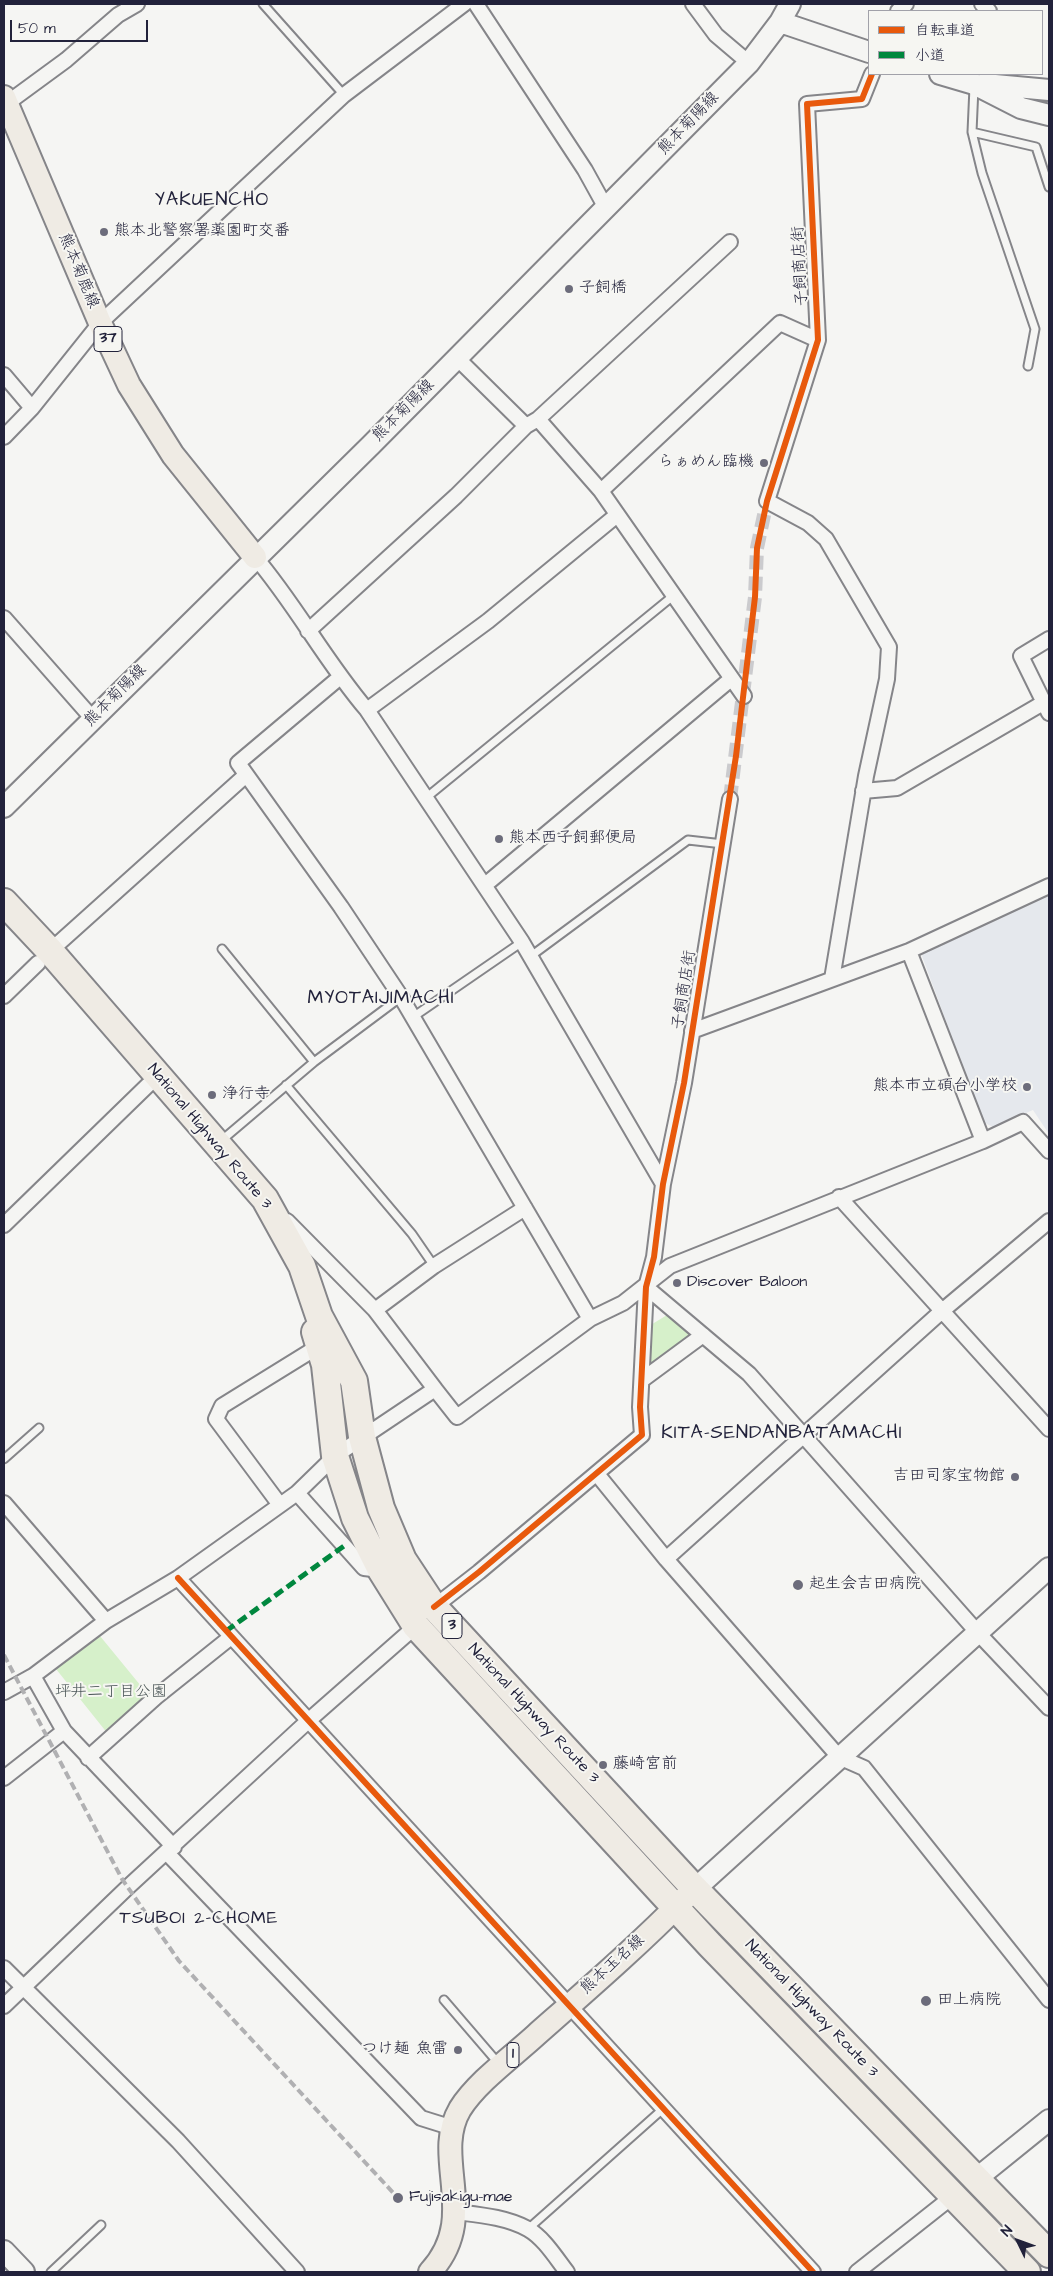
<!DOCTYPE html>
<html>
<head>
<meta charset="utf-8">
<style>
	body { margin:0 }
	#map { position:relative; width:1053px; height:2276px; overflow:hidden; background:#f5f5f3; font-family:"Architects Daughter","Klee One",sans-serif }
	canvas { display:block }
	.frame { position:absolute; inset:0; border:5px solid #22223b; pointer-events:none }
	.legend { position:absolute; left:868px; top:10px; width:175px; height:65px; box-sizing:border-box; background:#f6f6f2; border:1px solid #a1a1a9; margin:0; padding:6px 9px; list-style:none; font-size:15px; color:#22223b }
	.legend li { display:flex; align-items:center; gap:10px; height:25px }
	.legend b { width:25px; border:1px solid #a1a1a9 }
	.north { position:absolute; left:993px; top:2216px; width:50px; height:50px; -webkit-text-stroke:4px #f6f6f2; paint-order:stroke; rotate:312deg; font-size:14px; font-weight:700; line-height:20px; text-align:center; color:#22223b }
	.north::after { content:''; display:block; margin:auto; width:18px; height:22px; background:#22223b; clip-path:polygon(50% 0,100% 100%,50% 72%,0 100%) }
	.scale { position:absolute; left:10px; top:20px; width:138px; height:22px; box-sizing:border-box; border:2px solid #22223b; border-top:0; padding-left:6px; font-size:15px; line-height:18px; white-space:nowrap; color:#22223b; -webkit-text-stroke:4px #f6f6f2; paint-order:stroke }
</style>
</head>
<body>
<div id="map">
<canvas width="1053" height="2276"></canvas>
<div class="frame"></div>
<ul class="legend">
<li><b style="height:6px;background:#e8590c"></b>自転車道</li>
<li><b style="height:6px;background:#00873e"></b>小道</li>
</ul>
<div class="north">N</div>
<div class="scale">50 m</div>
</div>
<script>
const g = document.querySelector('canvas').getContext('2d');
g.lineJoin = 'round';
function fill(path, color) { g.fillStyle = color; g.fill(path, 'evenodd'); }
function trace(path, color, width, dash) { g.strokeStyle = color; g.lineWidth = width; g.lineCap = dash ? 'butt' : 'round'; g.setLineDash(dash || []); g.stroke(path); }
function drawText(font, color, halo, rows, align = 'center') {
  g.font = font + ' "Architects Daughter","Klee One",sans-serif'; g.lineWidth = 4; g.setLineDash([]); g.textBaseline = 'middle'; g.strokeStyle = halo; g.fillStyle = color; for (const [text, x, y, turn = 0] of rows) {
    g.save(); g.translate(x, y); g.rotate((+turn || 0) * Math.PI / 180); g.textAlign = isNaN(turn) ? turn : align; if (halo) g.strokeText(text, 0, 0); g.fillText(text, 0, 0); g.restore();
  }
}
fill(new Path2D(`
	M1049,893v241l-16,-24 -40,17 -10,-5 -61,-166 5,-9z`), '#e5e8ed');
fill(new Path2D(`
	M672,1312l24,21 -46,34 -1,-41z
	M100,1636l50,61 -42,37 -52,-65z`), '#d6f0ca');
trace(new Path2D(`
	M730,799l25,-202 2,-49 10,-47`), '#cbcbce', 14, [14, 7]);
const lane = new Path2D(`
	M263,4l81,91
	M974,87l-2,45 64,15 13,40
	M972,132l10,41 53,156 -7,37
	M427,797l246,-201
	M222,949l92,113
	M531,956l157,-116 35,4
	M413,1017l109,-75
	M286,1085l126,149 22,32
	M222,1140l92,-78 87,-65
	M4,1459l35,-31
	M444,2000l55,64
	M528,2229l136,-121
	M51,2272l50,-47`);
const street = new Path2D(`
	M476,4l109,166 21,38
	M693,4l23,31 33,28
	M982,4l7,7
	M898,11l8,-7
	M6,104l60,-44 52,-45 19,-11
	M457,358l69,68
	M4,375l28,33
	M538,419l63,72 143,205
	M4,437l28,-29 68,-85 244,-228 120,-91
	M601,491l179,-168 38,17
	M255,557c41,48 70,104 112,153l155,232 141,242
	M4,618l89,101
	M308,631l148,-135 70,-70 12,-7 192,-177
	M1049,639l-28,17 28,57
	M339,678l-101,85 103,144 60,90 189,322
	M367,710l121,-89 129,-106
	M863,791l34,-3 146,-85
	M485,885l246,-206
	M50,951l196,-176
	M909,951l74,190
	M832,979l34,-203 21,-97 2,-32 -63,-108 -18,-16 -41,-22 51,-161 -11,-236 55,-5 10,-25
	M4,996l34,-33
	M692,1031l217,-80 140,-65
	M839,1197l210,232
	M287,1221l88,89 60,79
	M4,1225l144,-140
	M646,1287l103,87 229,259 71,75
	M375,1310l59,-44 91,-58
	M642,1380l61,-45
	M597,1474l69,85 173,198 25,11 185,232
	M297,1493l67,75 17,2
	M4,1503l102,118
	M280,1505l-64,-86 6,-13 97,-60
	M666,1559l276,-248 107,-90
	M178,1578l635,694
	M434,1607l45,-35 163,-137 -2,-28 6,-120 8,-30 9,-73 21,-101 46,-284
	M33,1676l31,55 110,116
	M4,1692l29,-16 73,-55 72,-43 119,-85 38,-37 100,-67 22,28 133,-98 33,-16 47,-37 313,-125 40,-19 26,29
	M88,1758l68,-61 75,-60
	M4,1778l60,-47
	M167,1853l254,265 32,10
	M4,1968l174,173 119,131
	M4,2006l124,-119 180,-166 108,-95
	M456,2212c24,3 50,5 72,17 16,9 28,29 39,43
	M857,2272l100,-79`);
const secondary = new Path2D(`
	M780,22l89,30
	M940,74l34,10 47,24 28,7
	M984,84l65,6
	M4,807l367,-362 378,-382 31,-41 10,-18
	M695,1889l354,-321
	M976,2179l73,-59
	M4,2251l20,21`);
const primary = new Path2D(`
	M4,97l96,226 29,62 44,70 82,102
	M430,2272c51,-55 1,-114 30,-163 17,-27 52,-52 76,-74 51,-45 103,-90 151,-139`);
const highway = new Path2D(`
	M4,902l46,49 215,248 37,67 17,50 35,65 8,56 19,71 22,52 31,47 261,282 354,365
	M315,1332l10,33 10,91 20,62 26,52 35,56 294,319 317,327`);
trace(lane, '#858589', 11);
trace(street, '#858589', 18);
trace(secondary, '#858589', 24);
trace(primary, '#858589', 26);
trace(highway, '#858589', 30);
trace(lane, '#f5f5f3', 7);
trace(street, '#f5f5f3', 14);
trace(secondary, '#f5f5f3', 20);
trace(primary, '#efebe4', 22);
trace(highway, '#efebe4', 26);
trace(new Path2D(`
	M4,1655l118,224 57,82 219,237`), '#b0b0b2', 4, [8, 4]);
trace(new Path2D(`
	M226,1631l118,-85`), '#00873e', 5, [10, 5]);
trace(new Path2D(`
	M178,1578l635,694
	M434,1607l45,-35 163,-137 -2,-28 6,-120 8,-30 9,-73 21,-101 52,-327 19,-159 2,-49 10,-47 51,-161 -11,-236 55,-5 10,-25`), '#e8590c', 6);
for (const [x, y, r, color] of [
	[104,232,5,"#6c6c7b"],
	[569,289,5,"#6c6c7b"],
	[764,463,5,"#6c6c7b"],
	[499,839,5,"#6c6c7b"],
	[1027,1087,5,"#6c6c7b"],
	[212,1095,5,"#6c6c7b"],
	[677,1283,5,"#6c6c7b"],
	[1015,1477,5,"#6c6c7b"],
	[798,1585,6,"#6c6c7b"],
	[603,1765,5,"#6c6c7b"],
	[926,2001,6,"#6c6c7b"],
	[458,2050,5,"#6c6c7b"],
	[398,2198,6,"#6c6c7b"]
]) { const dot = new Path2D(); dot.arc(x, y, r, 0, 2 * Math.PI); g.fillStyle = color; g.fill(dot); trace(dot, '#f6f6f2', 2); }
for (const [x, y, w] of [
	[108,339,28],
	[452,1626,20],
	[513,2055,12]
]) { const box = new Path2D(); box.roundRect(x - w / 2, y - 12.5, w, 25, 4); g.fillStyle = '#f6f6f2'; g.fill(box); trace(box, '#22223b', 1); }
drawText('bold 15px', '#22223b', null, [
	["37",108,339],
	["3",452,1626],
	["1",513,2055]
]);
drawText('16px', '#22223b', '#f6f6f2', [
	["熊本菊陽線",689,124,-46],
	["子飼商店街",801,266,-93],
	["熊本菊鹿線",78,271,67],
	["熊本菊陽線",404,411,-45],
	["熊本菊陽線",116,696,-45],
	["子飼商店街",685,990,-81],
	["National Highway Route 3",209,1137,50],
	["National Highway Route 3",533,1714,47],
	["熊本玉名線",613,1965,-42],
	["National Highway Route 3",811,2009,46]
]);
drawText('16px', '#22223b', '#f6f6f2', [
	["熊本北警察署薬園町交番",114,232],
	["子飼橋",579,289],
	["らぁめん臨機",754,463,"right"],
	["熊本西子飼郵便局",509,839],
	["熊本市立碩台小学校",1017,1087,"right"],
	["浄行寺",222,1095],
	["Discover Baloon",687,1283],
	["吉田司家宝物館",1005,1477,"right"],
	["起生会吉田病院",809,1585],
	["藤崎宮前",613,1765],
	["田上病院",937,2001],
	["つけ麺 魚雷",448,2050,"right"],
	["Fujisakigu-mae",409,2198]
], 'left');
drawText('16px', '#495456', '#f6f6f2', [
	["坪井二丁目公園",111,1693]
]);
g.letterSpacing = '1px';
drawText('18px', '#22223b', '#f6f6f2', [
	["TSUBOI 2-CHOME",199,1919]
]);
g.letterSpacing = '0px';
g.letterSpacing = '1px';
drawText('19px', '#22223b', '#f6f6f2', [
	["YAKUENCHO",212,201],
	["MYOTAIJIMACHI",381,999],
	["KITA-SENDANBATAMACHI",782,1434]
]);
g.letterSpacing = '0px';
</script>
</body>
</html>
